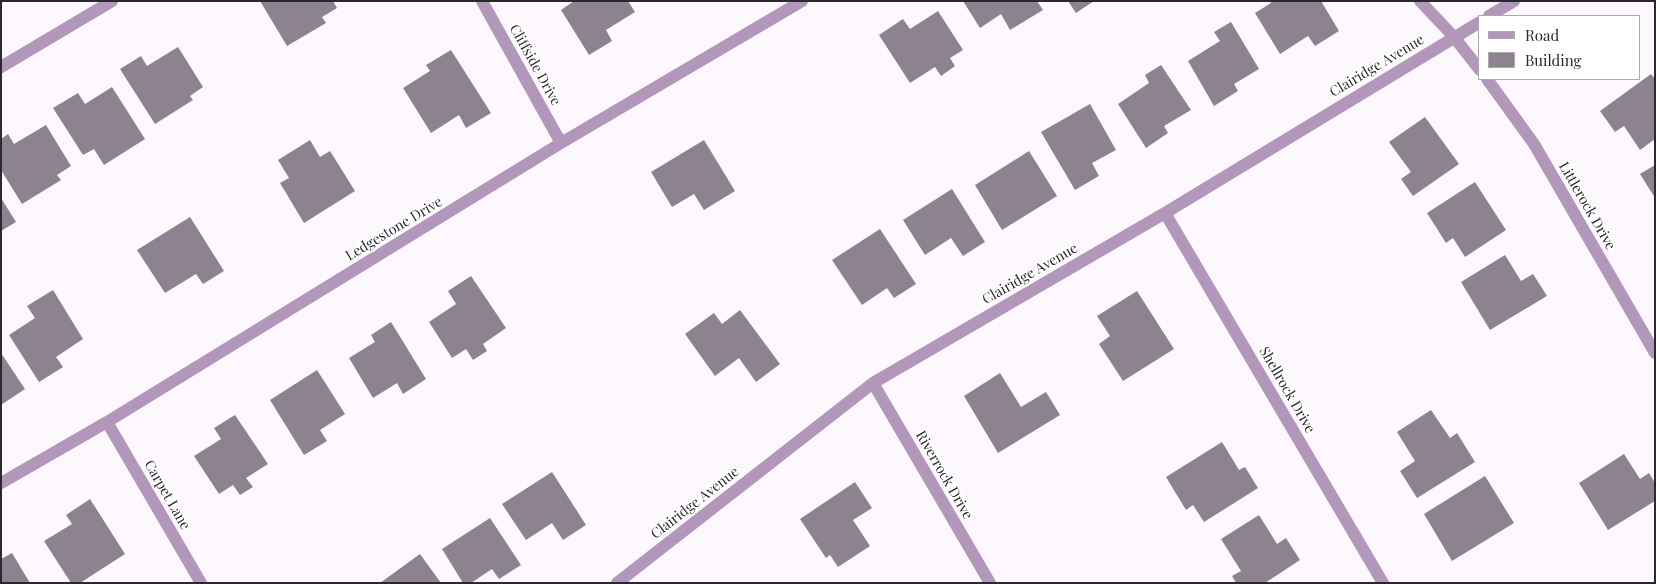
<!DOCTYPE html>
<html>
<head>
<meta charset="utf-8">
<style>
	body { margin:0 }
	#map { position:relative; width:1656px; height:584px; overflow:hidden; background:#fcf8fd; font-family:"Playfair Display",serif }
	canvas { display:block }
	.frame { position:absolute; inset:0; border:2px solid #2c292e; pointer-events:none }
	.legend { position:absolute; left:1478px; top:15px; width:162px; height:65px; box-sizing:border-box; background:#fff; border:1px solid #aba9ab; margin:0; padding:6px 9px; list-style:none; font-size:15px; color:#2c292e }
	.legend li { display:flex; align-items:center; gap:10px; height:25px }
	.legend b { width:25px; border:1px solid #aba9ab }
</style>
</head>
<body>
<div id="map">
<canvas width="1656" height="584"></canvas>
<div class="frame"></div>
<ul class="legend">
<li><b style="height:6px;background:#b397bb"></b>Road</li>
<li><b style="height:14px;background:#8d8390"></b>Building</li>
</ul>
</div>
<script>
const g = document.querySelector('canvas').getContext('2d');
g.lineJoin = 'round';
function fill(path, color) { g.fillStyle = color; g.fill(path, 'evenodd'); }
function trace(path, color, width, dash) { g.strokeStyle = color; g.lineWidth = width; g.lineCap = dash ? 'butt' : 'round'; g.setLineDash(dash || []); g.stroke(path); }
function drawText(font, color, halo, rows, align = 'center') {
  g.font = font + ' "Playfair Display",serif'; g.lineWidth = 4; g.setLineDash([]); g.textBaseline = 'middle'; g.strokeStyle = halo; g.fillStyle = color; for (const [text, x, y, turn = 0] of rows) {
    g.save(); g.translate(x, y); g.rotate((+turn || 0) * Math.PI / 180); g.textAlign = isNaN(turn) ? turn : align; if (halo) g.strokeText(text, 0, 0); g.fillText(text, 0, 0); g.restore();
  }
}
fill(new Path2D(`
	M260,1h73l4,7 -15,9 4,6 -39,23z
	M574,1h54l7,11 -29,18 6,11 -23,14 -28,-45z
	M963,1h74l6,9 -33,20 -9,-16 -21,14z
	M1068,1h26l-18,12z
	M1270,1h51l18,30 -24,15 -7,-10 -28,18 -25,-41 16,-10z
	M938,11l25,39 -13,8 5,8 -14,10 -6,-9 -25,16 -31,-48 24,-16 7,10z
	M1231,22l28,47 -25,15 4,7 -24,15 -26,-45 32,-20 -6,-9z
	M178,47l25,40 -13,9 3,4 -38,24 -35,-55 21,-13 6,10z
	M451,50l40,63 -25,15 -7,-13 -28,18 -28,-45 27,-17 -4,-6z
	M1161,65l30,45 -27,16 4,7 -22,15 -28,-44 31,-21 -4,-8z
	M1651,74l4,5v60l-15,11 -16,-24 -9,6 -15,-21z
	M112,87l33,52 -41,26 -10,-16 -11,6 -30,-47 25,-15 7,11z
	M1090,104l26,46 -24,13 7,13 -24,14 -34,-58z
	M1425,117l34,47 -46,32 -12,-17 10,-7 -22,-30z
	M46,125l25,41 -14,9 4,5 -39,24 -21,-34v-31l7,-5 6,10z
	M310,140l10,17 10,-6 25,40 -51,32 -24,-40 9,-5 -11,-18z
	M704,140l31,51 -31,19 -10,-16 -22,13 -21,-35z
	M1029,151l28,45 -55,34 -27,-45z
	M1655,165v33l-15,-24z
	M1475,182l31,48 -41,27 -12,-19 -7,5 -19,-30z
	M952,189l33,53 -22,14 -12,-18 -26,17 -22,-35z
	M1,198l15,24 -15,9z
	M190,217l34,54 -21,13 -7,-10 -31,19 -28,-43z
	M880,229l36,55 -22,14 -7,-10 -25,17 -30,-45z
	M1505,255l16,26 12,-7 14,22 -57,34 -29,-48z
	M471,276l35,52 -23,16 4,7 -14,9 -7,-11 -14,9 -23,-36 27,-18 -8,-13z
	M53,290l30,49 -27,18 7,10 -24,15 -30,-47 26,-17 -8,-12z
	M1137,291l37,58 -51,32 -24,-37 11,-8 -13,-20z
	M740,310l40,54 -24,18 -17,-24 -24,18 -30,-42 29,-21 8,11z
	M391,322l35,57 -23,15 -6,-11 -24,15 -24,-40 26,-16 -4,-7z
	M1,353l24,36 -24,16z
	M317,370l28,44 -25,16 7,11 -23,14 -34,-55z
	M1000,373l21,34 25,-15 14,23 -62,38 -34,-57z
	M1431,410l19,28 7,-5 18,29 -58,36 -17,-27 15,-10 -18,-29z
	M235,415l33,49 -22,14 7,9 -13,8 -7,-10 -14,9 -25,-38 27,-17 -7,-11z
	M1222,442l17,28 6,-3 13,21 -54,34 -11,-17 -7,5 -20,-33z
	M1624,454l16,25 9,-6 6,10v18l-47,29 -29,-47z
	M552,472l34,53 -23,15 -11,-17 -26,17 -24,-36z
	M1485,476l29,47 -62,38 -28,-47z
	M855,482l17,26 -19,12 17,26 -32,21 -8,-12 -4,3 -26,-39z
	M90,499l35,55 -45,29h-9l-27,-42 28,-17 -6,-9z
	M1259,515l18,29 9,-6 14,22 -35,23h-29l-4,-7 9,-5 -20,-32z
	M490,518l31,47 -22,14 -7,-10 -21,14h-8l-21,-34z
	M12,553l18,30h-29v-24z
	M420,554l21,29h-61z`), '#8d8390');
trace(new Path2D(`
	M482,1l79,142
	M1489,16l25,-15
	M1,67l111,-66
	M1165,213l218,370
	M873,383l117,200
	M107,422l94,161
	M1,483l106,-61 454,-279 241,-142
	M617,583l256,-200 292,-170 315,-191`), '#b397bb', 12);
trace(new Path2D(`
	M1420,1l34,36 26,33
	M1487,79l47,65 121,209`), '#b397bb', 12);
drawText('14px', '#2c292e', '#fff', [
	["Cliffside Drive",535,65,61],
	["Clairidge Avenue",1377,66,-31],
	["Littlerock Drive",1587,206,60],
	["Ledgestone Drive",394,229,-31],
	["Clairidge Avenue",1030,274,-30],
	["Shellrock Drive",1287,390,60],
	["Riverrock Drive",944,475,60],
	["Carpet Lane",167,495,60],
	["Clairidge Avenue",695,503,-38]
]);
</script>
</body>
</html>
